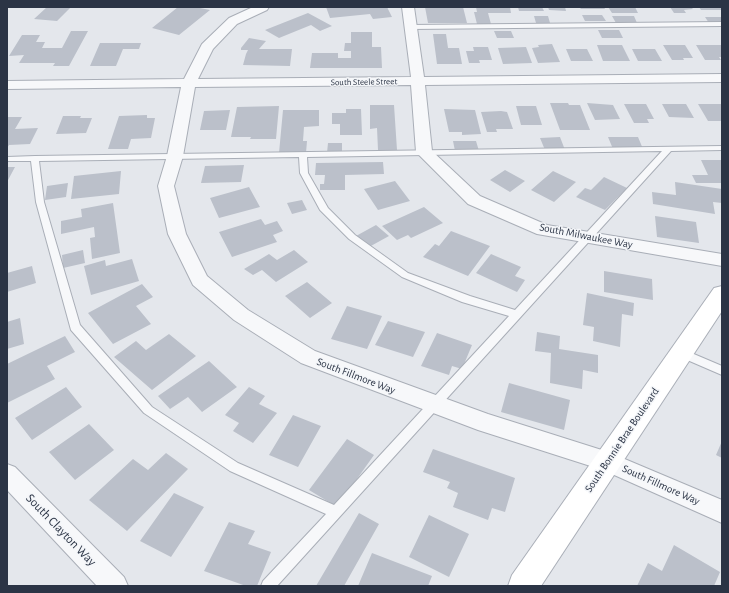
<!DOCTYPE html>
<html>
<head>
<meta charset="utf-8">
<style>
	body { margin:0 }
	#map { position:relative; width:729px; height:593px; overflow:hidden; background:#e4e7ec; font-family:"Alegreya Sans",sans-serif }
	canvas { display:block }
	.frame { position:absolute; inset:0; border:8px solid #2b3445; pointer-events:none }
</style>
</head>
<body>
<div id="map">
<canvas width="729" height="593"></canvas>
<div class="frame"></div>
</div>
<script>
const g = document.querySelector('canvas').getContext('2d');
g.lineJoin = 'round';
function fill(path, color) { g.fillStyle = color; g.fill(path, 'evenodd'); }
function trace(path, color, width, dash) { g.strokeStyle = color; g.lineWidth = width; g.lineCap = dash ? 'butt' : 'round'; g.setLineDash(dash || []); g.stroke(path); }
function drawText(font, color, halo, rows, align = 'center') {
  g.font = font + ' "Alegreya Sans",sans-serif'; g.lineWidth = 3; g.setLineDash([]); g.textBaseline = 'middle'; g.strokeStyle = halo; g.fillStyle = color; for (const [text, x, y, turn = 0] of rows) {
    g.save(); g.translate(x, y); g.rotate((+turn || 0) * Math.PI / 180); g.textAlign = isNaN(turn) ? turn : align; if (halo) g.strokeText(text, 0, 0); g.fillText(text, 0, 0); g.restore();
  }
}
fill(new Path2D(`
	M47,7h24l-14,14 -23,-2z
	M178,7h17l15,3 -31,25 -27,-7z
	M326,7h61l5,10 -19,2 -3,-5 -40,4z
	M425,7h38l4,16h-39z
	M476,7h34l1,6h-23l3,11h-14l-3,-12h3z
	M518,7h24l2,4h-25z
	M548,7h17l1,4 -17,-1z
	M579,7h25l1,2h-24z
	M608,7h27l3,6h-26z
	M670,7h21l2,2 -9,1 2,3h-12z
	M699,7h23v3h-21z
	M308,13l24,13 -12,5 -9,-6 -32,13 -14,-8z
	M582,15h20l4,6h-21z
	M534,16h14l2,7h-14z
	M612,16h22l3,7h-21z
	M705,17h16l1,6h-13z
	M598,30h21l4,8h-21z
	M71,31h17l-19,35h-16l2,-3h-36l5,-8 -15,1 13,-21h18l-4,7h9l-3,6h20z
	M494,31h17l3,7h-17z
	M351,32h21v15h9l1,21h-72l2,-15h26v5h13v-7h-7l1,-8h6z
	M433,34h13l2,14h11l3,16h-25z
	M249,38l17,3 -7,8h33l-2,17 -47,-1 3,-11 2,-4h-7v-2z
	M100,43h41l-2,6h-16l-7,17h-26z
	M552,44l8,18 -22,1 -6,-15 7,-1 -1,-2z
	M597,45h25l8,16h-27z
	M663,45h22l8,13h-10l1,2h-12z
	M696,45h26v12h-3l2,3h-16z
	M473,47h15l4,13h-13l1,3h-11l-3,-12h8z
	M526,47l6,16 -29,1 -5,-16z
	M566,49h21l6,12h-22z
	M632,49h23l7,12h-24z
	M550,103h18l1,2h11l10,25h-30z
	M587,103l26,2 7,14 -25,1z
	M624,104h22l8,15h-7l2,4h-15z
	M662,104h24l8,14 -25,-1z
	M698,104h24v17h-14z
	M370,105h24l3,45h-19l-1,-22 -7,1z
	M279,106l-3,33h-26l1,-2h-20l6,-30z
	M516,106h20l6,19h-21z
	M346,109h15l1,26h-22v-11h-8v-11h14z
	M444,109l31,1 6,24 -19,1v-3h-13z
	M230,110l-4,20h-26l4,-19z
	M283,110h36v16l-15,1 -1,14h4l-1,12h-27z
	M501,111l6,1 6,17h-17l1,3h-10l-6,-20z
	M147,115v3h8l-4,20 -20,1 -3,10h-20l11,-33z
	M63,116h18l-1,2h12l-6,15 -30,1z
	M7,117h15l-7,12 23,-1 -8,16 -21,1 -2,3z
	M560,137l5,13h-20l-5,-12z
	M608,137h30l5,12h-30z
	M453,141h23l3,10h-24z
	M328,143h14v10h-15z
	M701,160h21v23h-26l-4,-8h16z
	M383,162l1,12 -39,1v15h-25v-6h4l1,-9h-10l1,-12z
	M244,165l-3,17 -40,1 4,-17z
	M7,167h8l-8,15z
	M505,170l20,11 -15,11 -20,-12z
	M121,171l-2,23 -48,5 3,-23z
	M553,171l23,11 -22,20 -23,-12z
	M604,177l23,11 -22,22 -29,-13 9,-9 6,2z
	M395,181l15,20 -32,9 -14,-21z
	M675,182l47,7v14l-9,-1 2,12 -62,-10 -1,-12 24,3z
	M68,183l-2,14 -21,3 2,-14z
	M249,187l11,20 -41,11 -9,-20z
	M302,200l5,10 -15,4 -5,-11z
	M113,203l7,50 -28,6 -2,-21 5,-1 -1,-10 -33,7v-13l21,-4 -1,-8z
	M424,207l19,16 -32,15 -3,-3 -11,5 -15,-14z
	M655,216l41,6 3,21 -42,-6z
	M261,219l4,6 12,-4 6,10 -10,4 4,7 -45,15 -13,-25z
	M376,225l13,11 -20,11 -13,-11z
	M451,231l39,15 -22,30 -45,-19 12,-13 4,2z
	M83,250l2,13 -22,5 -1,-13z
	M294,250l14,12 -32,20 -14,-12 -9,5 -9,-6 25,-15 8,6z
	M491,254l30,13 -6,9 10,4 -8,12 -41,-19z
	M132,259l7,22 -48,14 -7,-29 21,-6 1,6z
	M32,266l4,17 -29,9v-19z
	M604,271l48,8 1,21 -49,-8z
	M307,282l25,21 -22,15 -25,-22z
	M142,284l11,13 -17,9 15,18 -38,20 -25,-31z
	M587,293l47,10 -1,13 -11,-2 -2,33 -27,-6 1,-14 -11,-2z
	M347,306l35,10 -15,33 -36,-10z
	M20,318l4,26 -17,5v-27z
	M388,321l37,11 -12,25 -38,-12z
	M537,332l23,4 -1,13 39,6v18l-15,-3 -1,19 -32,-6 1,-30 -16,-2z
	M437,333l35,12 -10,24 -10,-3 -3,9 -28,-9z
	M169,334l27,22 -44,34 -38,-33 22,-16 10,9z
	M65,336l10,16 -28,14 8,13 -48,24v-39z
	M209,361l28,26 -35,25 -14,-15 -18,12 -12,-13z
	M509,383l61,17 -6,30 -63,-18z
	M66,387l16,20 -50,33 -17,-22z
	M249,387l16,9 -6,8 18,9 -24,30 -20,-12 6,-8 -14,-8z
	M293,415l28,11 -23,41 -29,-12z
	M89,424l25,26 -39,30 -26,-28z
	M347,439l27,16 -37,52 -28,-17z
	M722,441v17l-6,-3z
	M433,449l82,29 -10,34 -13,-4 -4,12 -35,-13 5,-14 -11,-5 3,-6 -27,-10z
	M166,453l22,16 -61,62 -38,-31 44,-41 15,11z
	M174,493l30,14 -33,50 -31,-16z
	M359,513l20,11 -35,62h-28z
	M429,515l40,19 -20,43 -40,-20z
	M229,522l26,9 -7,13 23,8 -14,34h-11l-42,-15z
	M674,545l46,27 -6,14h-77l11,-23 14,8z
	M372,553l60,23 -4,10h-70z`), '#bbc0ca');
const lane = new Path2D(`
	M722,22v4l-311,3 -3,-2 3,-2z
	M722,146v4l-51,1 -394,435h-16l2,-5 63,-67 -96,-43 -86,-58 -73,-83 -35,-128 -5,-41h-24v-4l28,-1zM662,151l-147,159 -45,-14 -62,-23 -53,-38 -27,-27 -20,-35 -1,-16zM299,157l1,16 20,37 29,29 53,38 60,25 47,14 -175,189 -96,-42 -86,-56 -72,-82 -36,-123 -5,-41z
	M682,349l40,17v9l-44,-19 -1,-3 1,-3z`);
const street = new Path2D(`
	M253,7h16l-2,3 -30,14 -24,25 -15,30 213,-2 -9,-70h12l10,70 298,-3v8l-297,3 7,66 48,45 67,29 175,29v12l-185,-32 -69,-30 -52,-52 -5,-67 -216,2 -12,69 -9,30 12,48 21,42 41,34 67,41 173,63 120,38 114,48v23l-119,-53 -125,-40 -177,-67 -67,-43 -41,-35 -25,-51 -10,-48 9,-30 14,-69 -174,2v-8l177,-2 18,-35 27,-26z
	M7,464l8,3 109,110 4,9h-31l-90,-96z`);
const secondary = new Path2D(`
	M722,286v25l-181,275h-33l4,-11 202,-287z`);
trace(lane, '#a9aeb7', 2);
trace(street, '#a9aeb7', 2);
trace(secondary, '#a9aeb7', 2);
fill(lane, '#f7f8fa');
fill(street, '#f7f8fa');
fill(secondary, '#fff');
drawText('9px', '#2b3445', '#f4f6f9', [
	["South Steele Street",364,82,-1]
]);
drawText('11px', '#2b3445', '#f4f6f9', [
	["South Milwaukee Way",586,236,11],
	["South Fillmore Way",356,376,21],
	["South Bonnie Brae Boulevard",622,440,-56],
	["South Fillmore Way",661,485,24]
]);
drawText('13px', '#2b3445', '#f4f6f9', [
	["South Clayton Way",61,530,46]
]);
</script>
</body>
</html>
